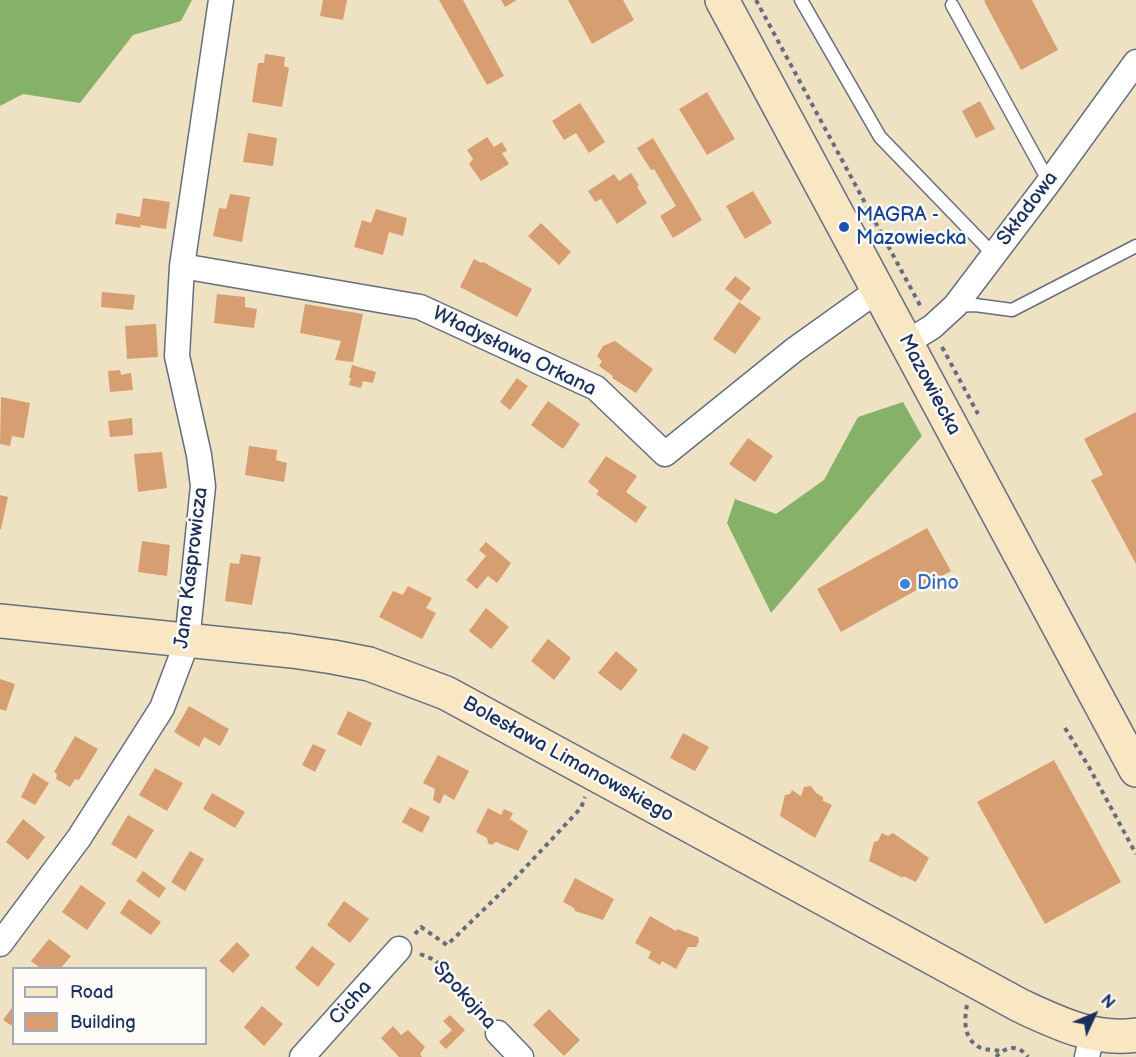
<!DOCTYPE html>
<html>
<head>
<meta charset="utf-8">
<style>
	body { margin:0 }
	#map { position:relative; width:1136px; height:1057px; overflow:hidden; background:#efe2c3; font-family:"Balsamiq Sans",sans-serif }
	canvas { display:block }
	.legend { position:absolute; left:12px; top:967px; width:195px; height:78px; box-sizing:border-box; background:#fdfcf7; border:2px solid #a3aaba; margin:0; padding:8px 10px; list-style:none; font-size:18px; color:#1b2f5e }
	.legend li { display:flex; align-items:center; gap:12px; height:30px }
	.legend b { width:30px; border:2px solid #a3aaba }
	.north { position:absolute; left:1064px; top:985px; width:60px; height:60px; -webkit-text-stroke:4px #fdfcf7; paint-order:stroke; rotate:46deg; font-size:16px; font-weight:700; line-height:24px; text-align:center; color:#1b2f5e }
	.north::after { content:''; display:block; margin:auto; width:21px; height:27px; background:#1b2f5e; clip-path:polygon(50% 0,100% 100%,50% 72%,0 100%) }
</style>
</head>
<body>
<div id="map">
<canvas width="1136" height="1057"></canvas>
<ul class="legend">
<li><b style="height:8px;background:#f9e7c3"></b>Road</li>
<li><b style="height:16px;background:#d79e71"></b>Building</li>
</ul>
<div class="north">N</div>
</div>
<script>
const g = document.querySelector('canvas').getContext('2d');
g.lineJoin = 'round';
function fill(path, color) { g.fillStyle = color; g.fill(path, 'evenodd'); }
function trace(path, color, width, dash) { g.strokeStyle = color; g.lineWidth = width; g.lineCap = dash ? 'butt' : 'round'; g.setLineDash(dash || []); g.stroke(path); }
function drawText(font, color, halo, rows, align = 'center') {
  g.font = font + ' "Balsamiq Sans",sans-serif'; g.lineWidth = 5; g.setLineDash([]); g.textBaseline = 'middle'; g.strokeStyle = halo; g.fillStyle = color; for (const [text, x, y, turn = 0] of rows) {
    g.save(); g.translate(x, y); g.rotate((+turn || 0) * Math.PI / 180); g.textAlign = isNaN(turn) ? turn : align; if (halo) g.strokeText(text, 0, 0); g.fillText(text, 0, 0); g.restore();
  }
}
fill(new Path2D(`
	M0,0h192l-11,21 -48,14 -53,68 -57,-9 -23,12z
	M903,402l19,34 -151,177 -44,-90 8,-24 41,15 48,-34 34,-63z`), '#86b168');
fill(new Path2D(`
	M323,0h24l-4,20 -23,-4z
	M439,0h24l41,76 -17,9z
	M501,0h16l-12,7z
	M568,0h55l11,20 -42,24z
	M986,0h46l26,50 -37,20 -37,-69z
	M265,54l20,3 -1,9 5,2 -7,39 -30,-5 6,-39h6z
	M707,92l28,47 -28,16 -28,-46z
	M980,101l15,28 -19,9 -14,-27z
	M580,103l25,39 -16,11 -13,-20 -12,7 -12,-19z
	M248,133l29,5 -4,28 -30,-4z
	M487,137l7,10 8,-5 5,9 -5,2 7,11 -28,17 -12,-17 4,-5 -6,-9z
	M653,138l49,82 -29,18 -13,-22 16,-10 -22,-37 -3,1 -14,-22z
	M631,173l8,12 -2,2 10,16 -30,21 -16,-25 -6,3 -7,-11 26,-17 5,7z
	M753,191l19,32 -27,16 -19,-33z
	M230,194l20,3 -8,45 -29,-6 6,-28 7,1z
	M143,198l27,4 -4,27 -26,-4 1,3 -26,-4 2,-11 23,4z
	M376,209l31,9 -4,18 -14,-4 -6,23 -29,-8 8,-27 9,3z
	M541,223l30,29 -12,13 -31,-29z
	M474,259l7,4 2,-1 49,27 -15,28 -57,-30z
	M735,276l16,12 -10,13 -16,-12z
	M102,292l33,3 -2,15 -32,-3z
	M217,294l28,3v10l12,2 -3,19 -40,-5z
	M739,302l22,16 -26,36 -22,-15z
	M305,304l58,10 -10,48 -18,-2 6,-19 -41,-8z
	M156,324l2,33 -31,2 -2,-33z
	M615,341l38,28 -17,24 -24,-15 1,-2 -14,-10 3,-5 -5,-5 6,-10z
	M352,365l24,7 -3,11 -10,-2 -2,7 -12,-3 2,-7h-2z
	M120,370l1,5 10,-2 2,17 -23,2 -2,-21z
	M517,378l11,8 -18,24 -10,-8z
	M1,397l29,6 -6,35 -12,-2 -2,10 -10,-2z
	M548,401l32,23 -17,25 -32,-24z
	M1136,412v152l-45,-84 12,-5 -19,-36z
	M132,418l1,17 -23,2 -2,-16z
	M748,438l25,18 -18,26 -26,-18z
	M249,446l28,4 -1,10 11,3 -3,19 -39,-7z
	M162,452l5,36 -29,4 -4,-38z
	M606,456l31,20 -11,16 21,15 -11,16 -40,-29 3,-3 -11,-9z
	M0,495l8,2 -7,32h-1z
	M927,528l24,43 -110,61 -24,-43z
	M142,541l28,4 -3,31 -29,-4z
	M486,542l25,21 -14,20 -9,-7 -11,13 -11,-9 20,-24 -7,-6z
	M241,554l20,3 -9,48 -27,-4 5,-38 9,1z
	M408,586l24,12 -6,10 10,5 -14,26 -43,-22 14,-26 10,4z
	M486,608l23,19 -18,22 -22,-18z
	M548,639l23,19 -17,22 -23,-19z
	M616,651l22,19 -17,21 -23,-18z
	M0,679l15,5 -9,27 -6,-2z
	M189,706l40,23 -9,17 -16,-9 -5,10 -25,-15z
	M348,711l24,12 -11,23 -24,-12z
	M683,733l26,14 -14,24 -25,-13z
	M75,736l23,13 -19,31 -4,-1 -5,8 -14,-8 1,-5 -3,-2z
	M313,744l13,6 -11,22 -13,-7z
	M438,755l31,16 -15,29 -10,-6 -4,10 -7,-4 2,-11 -12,-6z
	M1054,760l67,122 -76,42 -68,-122z
	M155,768l28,15 -16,28 -28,-16z
	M33,773l16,10 -14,22 -14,-8z
	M811,786l5,7 7,4v4l9,4 -17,33 -35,-22 5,-21 5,-1 2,-4 9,6 3,-9z
	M212,793l33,19 -10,16 -32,-19z
	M410,807l20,10 -8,16 -20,-11z
	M488,808l13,7 3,-6 9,4 -3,6 18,12 -10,20 -22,-9 -5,3 -3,-2 -1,-5 -11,-6z
	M128,815l26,15 -18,29 -25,-15z
	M23,819l22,18 -17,23 -22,-18z
	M882,833l6,3 5,-3 36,25 -13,24 -13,-6v2l-34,-17 5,-19 4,-1z
	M190,851l14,8 -19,32 -14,-9z
	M143,871l23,17 -7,10 -23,-17z
	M575,878l39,21 -11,21 -28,-9 -1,-3 -11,-6z
	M81,885l25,18 -19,27 -25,-18z
	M129,899l32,23 -10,13 -31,-22z
	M344,901l25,18 -19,24 -23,-18z
	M650,916l26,15 1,-2 21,8 1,5 -3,5h-8l-12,22 -14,-8 -2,4 -12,-7 3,-6 -16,-9z
	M49,939l22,17 -10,12h-21l-9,-7z
	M237,942l13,13 -17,18 -14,-12z
	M312,946l23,18 -17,23 -23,-19z
	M14,1005v22l-11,-7z
	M262,1006l21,18 -19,22 -20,-19z
	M549,1009l31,31 -16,16 -31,-31z
	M450,1015l15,15 -19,19 -7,-7 13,-12 -9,-9z
	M393,1026l8,9 7,-5 17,17 -5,7 2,3h-23l-18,-19z`), '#d79e71');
const lane = new Path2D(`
	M801,0l79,137 114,118
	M952,5l97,177
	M956,306l19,-1 37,5 124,-64`);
const street = new Path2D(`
	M182,266l238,41 176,81 69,66 129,-104 84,-60
	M906,343l26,-16 23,-21 94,-124 87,-120
	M0,944l79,-106 83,-130 25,-66 16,-156 -4,-31 -22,-99 5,-90 39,-266
	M498,1033l23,24
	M302,1057l97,-108
	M1087,1057l5,-22`);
const secondary = new Path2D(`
	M722,0l414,770
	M0,621l292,30 41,6 36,7 77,29 575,313c37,17 73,35 115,29`);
trace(lane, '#656e81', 15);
trace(street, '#656e81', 27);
trace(secondary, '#656e81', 36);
trace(new Path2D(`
	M756,0l166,309
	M942,347l36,67
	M1065,728l24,39 47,87
	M415,934l6,-7 26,18 61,-59 73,-78 4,-11
	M420,954l15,6 50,57
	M967,1005c-3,15 -4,35 14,43 5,2 14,2 20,3
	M996,1057c10,-11 22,-13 32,0`), '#656e81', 4, [4.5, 4.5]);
trace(lane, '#fff', 12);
trace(street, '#fff', 24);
trace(secondary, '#f9e7c3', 33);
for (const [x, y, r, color] of [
	[844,227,6,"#1a4fb4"],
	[905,584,6,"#3f7fe0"]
]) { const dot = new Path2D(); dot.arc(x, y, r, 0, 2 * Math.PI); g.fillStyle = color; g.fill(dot); trace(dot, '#fdfcf7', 2); }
drawText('20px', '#1b2f5e', '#fdfcf7', [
	["Składowa",1028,209,-53],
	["Władysława Orkana",514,352,26],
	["Mazowiecka",929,385,62],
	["Jana Kasprowicza",192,568,-83],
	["Bolesława Limanowskiego",568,760,29],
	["Spokojna",464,996,48],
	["Cicha",351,1003,-48]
]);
drawText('20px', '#164399', '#fdfcf7', [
	["MAGRA -",856,216],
	["Mazowiecka",856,239]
], 'left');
drawText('20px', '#366cbe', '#fdfcf7', [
	["Dino",917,584]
], 'left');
</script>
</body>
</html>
